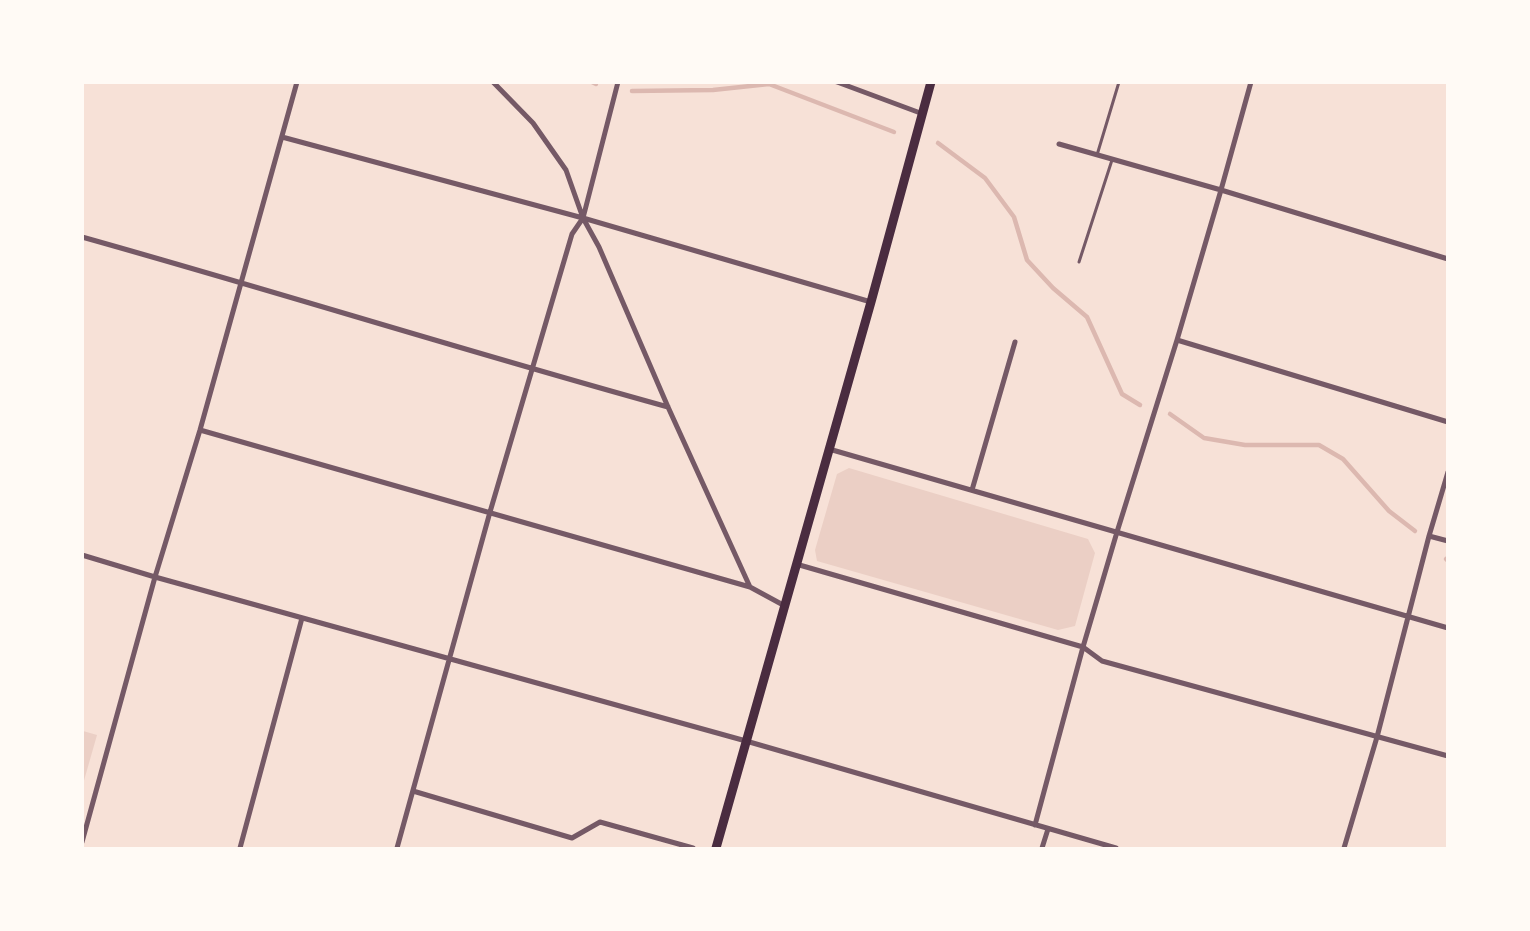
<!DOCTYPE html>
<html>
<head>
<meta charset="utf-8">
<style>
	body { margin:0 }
	#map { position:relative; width:1530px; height:931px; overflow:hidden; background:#f7e1d7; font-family:"IBM Plex Serif",serif }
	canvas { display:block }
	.frame { position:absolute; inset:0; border:84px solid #fffaf5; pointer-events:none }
</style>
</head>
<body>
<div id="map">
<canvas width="1530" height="931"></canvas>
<div class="frame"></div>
</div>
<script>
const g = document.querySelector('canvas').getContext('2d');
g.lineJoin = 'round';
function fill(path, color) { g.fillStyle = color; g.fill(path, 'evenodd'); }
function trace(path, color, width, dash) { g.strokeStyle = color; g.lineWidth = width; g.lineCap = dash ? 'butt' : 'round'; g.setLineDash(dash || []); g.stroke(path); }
fill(new Path2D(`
	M849,468l239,71 7,14 -20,73 -17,4 -241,-69 -2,-11 22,-76z
	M83,731l14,4 -14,49 -1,-53z`), '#ebcfc5');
trace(new Path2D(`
	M592,82l4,2
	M632,91l81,-1 56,-6 125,48
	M938,143l47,35 29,39 13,43 26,28 34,29 35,77 18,11
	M1170,414l34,24 41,7h74l24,14 46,52 26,20
	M1446,559l2,2`), '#dcb8b0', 4.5);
trace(new Path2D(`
	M1097,155l22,-73
	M1079,262l33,-102`), '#755966', 3);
trace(new Path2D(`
	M493,82l40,41 33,47 17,48 16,29 69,160 82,180
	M837,82l86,32
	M282,137l301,81 288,84
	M1059,144l162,46 227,69
	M82,237c196,55 390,116 586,170
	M1177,340l271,82
	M200,430l550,157 35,19
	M829,449l619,179
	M972,490l43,-148
	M1429,536l19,5
	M82,555l73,22 591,164 370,107
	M796,564l287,83 19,14 346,95
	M413,791l159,47 28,-16 93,26
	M1035,825l48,-178 34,-115 60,-192 44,-150 30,-108
	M82,842l73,-265 45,-147 97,-348
	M240,848l62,-230
	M397,848l93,-336 82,-278 11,-16 35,-136
	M1042,848l6,-19
	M1344,848l33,-111 52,-201 19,-64`), '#755966', 5);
trace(new Path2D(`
	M716,848l155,-546 60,-220`), '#4a2c40', 9);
</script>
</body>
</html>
